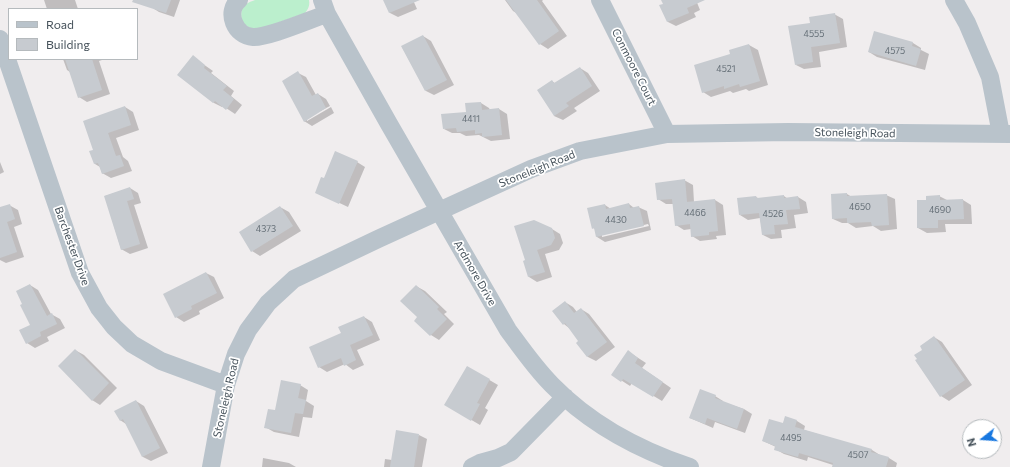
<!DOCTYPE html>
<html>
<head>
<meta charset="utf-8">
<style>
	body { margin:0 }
	#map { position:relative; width:1010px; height:467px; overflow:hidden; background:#f0edee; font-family:Commissioner,sans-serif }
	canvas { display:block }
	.legend { position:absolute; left:8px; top:8px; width:130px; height:52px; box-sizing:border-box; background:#fff; border:1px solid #b5babd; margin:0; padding:5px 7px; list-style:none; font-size:12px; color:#46525b }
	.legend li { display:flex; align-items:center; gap:8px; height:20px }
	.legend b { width:20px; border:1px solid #b5babd }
	.north { position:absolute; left:962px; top:419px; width:40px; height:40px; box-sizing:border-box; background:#fff; border:1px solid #b5babd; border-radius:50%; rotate:253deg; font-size:11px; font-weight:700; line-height:16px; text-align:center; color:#46525b }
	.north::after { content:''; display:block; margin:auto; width:14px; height:18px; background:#1777e0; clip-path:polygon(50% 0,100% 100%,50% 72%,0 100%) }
</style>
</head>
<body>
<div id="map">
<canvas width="1010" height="467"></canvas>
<ul class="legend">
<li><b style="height:5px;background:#b9c3cb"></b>Road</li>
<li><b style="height:11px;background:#c7cbd0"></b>Building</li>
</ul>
<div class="north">N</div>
</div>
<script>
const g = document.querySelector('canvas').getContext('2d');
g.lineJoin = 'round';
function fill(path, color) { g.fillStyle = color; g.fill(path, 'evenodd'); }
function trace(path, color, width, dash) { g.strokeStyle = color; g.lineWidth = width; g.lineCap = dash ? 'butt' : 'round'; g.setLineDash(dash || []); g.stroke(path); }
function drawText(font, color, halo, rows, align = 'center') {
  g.font = font + ' Commissioner,sans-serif'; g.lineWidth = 3.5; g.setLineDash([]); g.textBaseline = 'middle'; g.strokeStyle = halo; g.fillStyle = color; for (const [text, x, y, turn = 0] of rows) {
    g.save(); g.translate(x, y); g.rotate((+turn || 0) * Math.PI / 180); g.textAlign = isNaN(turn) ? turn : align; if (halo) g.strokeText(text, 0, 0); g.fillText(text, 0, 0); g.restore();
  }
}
fill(new Path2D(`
	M255,0h54c1,6 -1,9 -4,13l-50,18 -13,-8c-2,-14 -1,-18 13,-23z`), '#bbefcd');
fill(new Path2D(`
	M44,0h31l3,9h-31z
	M151,0h29l-6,17 -15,-5 -8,-5z
	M384,0h29l4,9 -19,8 -8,-4z
	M505,0h38l-1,1 25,35 -19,13 -8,-5 -22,-30 -5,-3z
	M662,0h34l4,10 -6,3 2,4 -20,9 -8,-4 -7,-16 3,-2z
	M834,14l9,5 4,28 -28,5 2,15 -17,2 -8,-4 15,-42z
	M875,32l38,11 8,5v2l8,4 -4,16 -48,-13 -8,-5z
	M423,36l8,5 23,44 -20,10 -8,-4 -24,-44z
	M749,45l9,5 10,35 -19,6 -3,-2 -13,4 -3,-2 -19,6 -8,-5 29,-37z
	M193,57l20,14 -2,2 23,18 -3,5 11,9 -7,9 -12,-8 -1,1 -8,-4 -35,-28z
	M63,59h42l-6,2 11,33 -23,8 -8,-5 -9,-25 -3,-2z
	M580,68l8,5 12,18 -26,17 3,3 -14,9 -9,-4 -2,-35 4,3z
	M298,73l8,4 10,18 2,-1 8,5 4,7 -23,12v3l24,-14 3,6 -22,13 -8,-5z
	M481,103l8,5 1,2 9,-1 8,5 3,25 -19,2 -12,-6 -13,1 -6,-3h-8l-8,-4z
	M125,107l8,5 6,18 -23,8 7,19 5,4 4,10 -21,7 -9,-5 -2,-6 -5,-3 -1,-14z
	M0,162l4,10 -4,2z
	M357,162l8,5 -17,40 -32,-15 8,-13z
	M684,180l9,5 1,17 21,-2 8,5 3,30 -10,1 1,3 -17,2 -8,-5 -1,-7 -7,1 -8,-5 -3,-21h-7l-8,-5z
	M130,188l8,5 3,10 -7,2 14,43 -18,6 -9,-5 -16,-53z
	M847,194l5,3 34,-2 9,4 2,30 -16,2 -8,-5 -17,2 -8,-5h-6l-9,-4z
	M784,196l4,3 10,-2 8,5 2,11 -14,2 2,13 -15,2 1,8 -11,1 -8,-4 -3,-17 -12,2 -8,-5 16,-18 4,2z
	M939,196l8,4h16l8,5 1,19h-27l1,8 -19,1 -9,-5z
	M629,204l5,4 4,-1 9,4 4,19 -46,12 -8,-5 -2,-8 -2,-1 -4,-19 16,-4 6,4zM648,224l1,2 -47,11v-2z
	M9,205l9,5 4,14 -8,3 10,30 -18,6 -6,-3v-52z
	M280,207l9,5 12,19 -41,25 -8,-5z
	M552,229l8,5 3,9 -4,7 -14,4 7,23 -15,5 -8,-5 -5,-15z
	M206,273l8,4 10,21 -25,13 1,3 -16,8 -8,-5z
	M30,285l8,5 13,24 9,5 5,9 -18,9 2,4 -14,7 -8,-5 4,-18z
	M416,286l9,5 22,21 -3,2 10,10 -15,16 -8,-5 -12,-18z
	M565,302l8,5 4,5 4,-3 8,5 26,33 -19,14 -8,-4 -11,-14 3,-2 -11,-13 -5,-4z
	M364,317l8,5 8,18 -23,10 7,15 -11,5 -8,-6 -18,8 -8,-5 23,-33z
	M934,337l8,5 30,43 -23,16 -8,-5 -25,-35z
	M75,350l9,5 33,33 -17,17 -8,-5z
	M629,352l17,11 -4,5 29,20 -9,13 -30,-18 -2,3 -17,-11z
	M467,367l31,18 -13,23 3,2 -8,15 -34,-20z
	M300,385l8,5 -2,11 8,5 -2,12 -9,-1 -4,20 -25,-5 -9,-5 11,-16z
	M715,396l8,5v1l21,7 8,5 -7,19 -30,-11 -2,6 -23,-10z
	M136,401l8,5 24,47 -17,8 -8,-4 -17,-33 -6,-4z
	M785,418l12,3 8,5 -1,4 68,20 8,5v1l9,2 8,5 -1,4h-61l-2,-2 -25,-8 -1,4 -23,-7 -9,-5 1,-2 -13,-6 20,-17z
	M419,435l8,4 -5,28h-38l1,-8 7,1z
	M263,458l26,5 7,4h-34z`), '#0003');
fill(new Path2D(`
	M133,0h38l-5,13 -34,-11z
	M383,0h37l-31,13z
	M506,0h31l22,31 -20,14z
	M661,0h44l-18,8 2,5 -22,9 -8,-17 4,-1z
	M835,13l5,30 -29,4 2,15 -18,3 -7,-39 22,-3 -1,-6z
	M874,31l39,11 -1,4 9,3 -5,17 -48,-14z
	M423,35l24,45 -22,11 -24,-45z
	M749,44l11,37 -20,6 -1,-3 -15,5v-3l-22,7 -8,-28 36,-11 -1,-4z
	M193,55l12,10 -1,3 23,18 -4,4 11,9 -8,11 -11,-9 -2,2 -36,-28z
	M65,59h27l10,31 -24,8z
	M580,67l12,19 -26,17 3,3 -15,10 -17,-26 15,-10 2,3z
	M298,71l14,25 6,-3 8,15 -22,14 -22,-41z
	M481,102l1,8 17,-2 3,27 -20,2v-4l-7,1v-4l-18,2 -1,-4 -13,1 -2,-15 25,-2 -1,-9z
	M125,106l6,19 -23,8 8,23 4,-1 4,11 -22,8 -4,-11 -4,1 -5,-13 4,-1 -10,-29z
	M335,151l23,10 -19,43 -24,-11 6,-16 3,1z
	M685,179l2,23 28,-3 3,32 -9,1v3l-18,2 -1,-13 -15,2 -3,-27 -15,1 -2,-17z
	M130,187l4,12 -7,2 13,43 -19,6 -17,-54z
	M847,193v3l40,-2 2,31 -17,1 -1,-4 -24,1v-5l-15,1 -1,-25z
	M784,195v3l14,-2 2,13 -14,1 2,14 -14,1 1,9 -13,1 -3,-22 -20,2 -2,-17 19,-2 1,2z
	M940,195v5l23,-1 1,20 -26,1v8h-21v-28h9v-4z
	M629,203l1,5 9,-2 5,20 -48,11 -2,-9 -2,1 -5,-21 18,-4 1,5z
	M10,204l5,15 -8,3 10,30 -17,6v-51z
	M280,206l13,20 -42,26 -12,-20z
	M534,220l18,8 3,10 -4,7 -14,5 8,22 -17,5 -5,-16 2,-1 -11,-34z
	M206,272l11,21 -26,13 1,3 -17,9 -12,-24z
	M30,284l17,32 5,-3 5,11 -17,8 1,4 -15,8 -7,-14 11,-5 -10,-20 2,-1 -6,-13z
	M416,285l23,22 -2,2 10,10 -17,17 -16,-15 3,-4 -17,-16z
	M565,301l9,12 7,-5 26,34 -20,15 -11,-14 2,-2 -13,-18 -2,2 -11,-14z
	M364,316l9,19 -23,10 6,15 -12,6 -3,-8 -23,10 -9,-21 32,-14 -3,-6z
	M934,336l31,44 -25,17 -25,-37 2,-1 -3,-4 8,-5 -2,-4z
	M75,349l34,34 -17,18 -34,-35z
	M628,350l10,8 -3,5 28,19 -10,15 -30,-18 -2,3 -10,-7z
	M467,366l23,13 -13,24 3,1 -9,17 -27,-16z
	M281,380l20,4 -3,14 8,2 -3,14 -8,-1 -4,20 -27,-5 4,-19 7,1z
	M700,389l16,6 -1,3 29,11 -7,20 -30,-11 -2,6 -16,-6z
	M136,400l24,48 -18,9 -19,-38 -3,2 -6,-10z
	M785,416l12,4 -2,7 77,22 -1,3 18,5 -3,10h-54l1,-4 -34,-10 -1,4 -24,-7 1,-4 -13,-5 7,-22 14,4z
	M396,430l23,4 -5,33h-24z`), '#c7cbd0');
trace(new Path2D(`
	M239,0c-14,12 -4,36 14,37 15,1 58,-18 74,-23
	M322,0l5,14 62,110 119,206c14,19 27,38 44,55 38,39 87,65 138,82
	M600,0l67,134
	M954,0l13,23 23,54 11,57
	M0,39l80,234 19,35 15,19 18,17 29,17 65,24
	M211,467l15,-82 10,-31 12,-24 20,-27 26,-24 84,-40 153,-70 49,-18 87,-17 121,-2 222,2
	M472,467l8,-4 18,-5 13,-6 54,-55`), '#b9c3cb', 18);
drawText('9px', '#667078', null, [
	["4555",814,34],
	["4575",895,51],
	["4521",726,69],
	["4411",471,119],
	["4650",860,207],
	["4690",940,210],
	["4466",695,213],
	["4526",773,214],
	["4430",616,220],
	["4373",266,229],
	["4495",791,438],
	["4507",858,455]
]);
drawText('11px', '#46525b', '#fff', [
	["Conmoore Court",634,67,63],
	["Stoneleigh Road",855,133,1],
	["Stoneleigh Road",537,169,-22],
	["Barchester Drive",72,246,70],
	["Ardmore Drive",475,273,60],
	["Stoneleigh Road",226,398,-77]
]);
</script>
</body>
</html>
